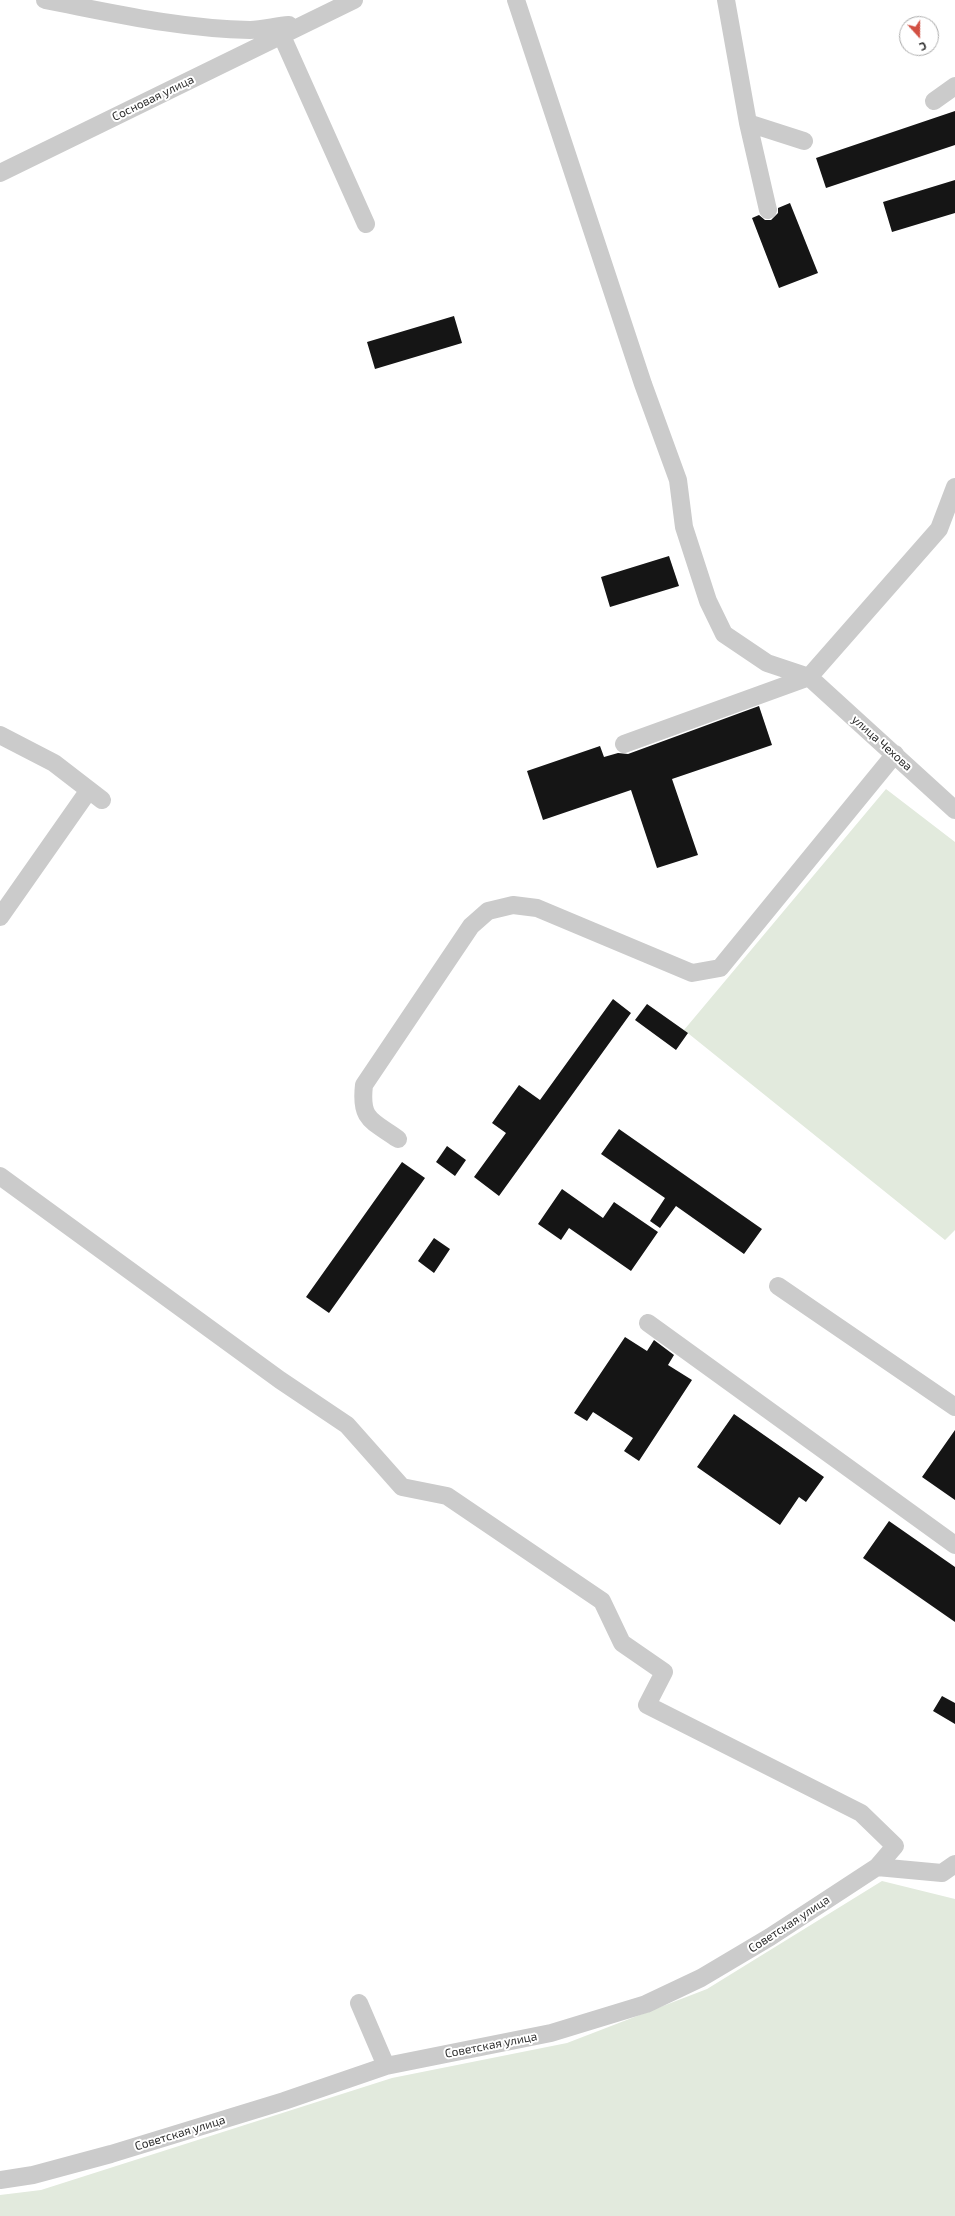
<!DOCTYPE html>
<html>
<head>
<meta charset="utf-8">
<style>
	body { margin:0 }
	#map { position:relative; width:955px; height:2216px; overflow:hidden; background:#fff; font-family:"Exo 2",sans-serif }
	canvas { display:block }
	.north { position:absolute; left:899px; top:16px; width:40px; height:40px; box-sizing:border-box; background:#fff; border:1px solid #ababab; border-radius:50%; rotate:159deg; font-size:11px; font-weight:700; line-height:16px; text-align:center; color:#2e2e2e }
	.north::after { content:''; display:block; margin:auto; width:14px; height:18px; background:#d25043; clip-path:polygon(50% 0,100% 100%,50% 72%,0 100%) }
</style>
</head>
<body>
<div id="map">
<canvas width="955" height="2216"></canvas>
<div class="north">С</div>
</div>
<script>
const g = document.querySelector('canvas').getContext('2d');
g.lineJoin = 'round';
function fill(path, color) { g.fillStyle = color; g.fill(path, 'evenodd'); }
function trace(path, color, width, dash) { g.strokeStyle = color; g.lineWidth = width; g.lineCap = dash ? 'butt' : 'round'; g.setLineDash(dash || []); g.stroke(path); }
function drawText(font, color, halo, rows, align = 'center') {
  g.font = font + ' "Exo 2",sans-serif'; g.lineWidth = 4; g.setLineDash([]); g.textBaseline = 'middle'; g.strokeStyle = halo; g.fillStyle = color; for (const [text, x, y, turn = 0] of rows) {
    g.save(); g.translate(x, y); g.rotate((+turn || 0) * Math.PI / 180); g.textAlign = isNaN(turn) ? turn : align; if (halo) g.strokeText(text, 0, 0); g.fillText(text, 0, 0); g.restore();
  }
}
fill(new Path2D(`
	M886,789l69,53v388l-10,10 -261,-210z
	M882,1881l73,18v317h-955v-21l41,-5 351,-112 175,-35 140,-54z`), '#e2eadd');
fill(new Path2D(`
	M955,111v34l-129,43 -10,-30z
	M955,180v33l-63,19 -9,-30z
	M790,203l28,70 -39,15 -27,-70 7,-3 6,5h6l7,-7v-5z
	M454,316l8,27 -87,26 -8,-27z
	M669,556l10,30 -69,21 -9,-30z
	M759,706l13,39 -100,34 26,76 -41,13 -26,-78 -88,30 -16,-49 73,-25 4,11 14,-4 10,1z
	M613,999l18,14 -132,183 -25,-19 32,-44 -14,-10 27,-38 21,15z
	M647,1004l41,29 -12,17 -41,-30z
	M619,1129l143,100 -18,25 -68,-48 -16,22 -10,-7 15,-23 -64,-44z
	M447,1146l19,14 -11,16 -19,-14z
	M402,1162l23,16 -96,135 -23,-16z
	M562,1189l41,29 11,-16 44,30 -27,39 -62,-43 -8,12 -23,-16z
	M434,1238l16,11 -16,24 -16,-12z
	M625,1337l22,14 7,-11 20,15 -6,10 24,15 -53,81 -15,-10 9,-13 -40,-26 -6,9 -13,-8z
	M734,1414l90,63 -18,25 -7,-5 -19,28 -83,-58z
	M955,1430v70l-33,-23z
	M889,1521l66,46v55l-92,-64z
	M942,1696l13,7v21l-22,-13z`), '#151515');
trace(new Path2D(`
	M45,0c68,13 136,29 205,30 12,0 26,-4 39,-5
	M516,0l127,384 35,96 6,47 24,74 16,33 43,29 42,14 146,133
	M726,0l22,123 56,18
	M281,34l85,190
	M934,101l21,-15
	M748,123l20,87
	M0,173l354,-173
	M0,735l54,28 48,37
	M624,744l185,-67 130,-148 16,-42
	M0,917l89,-127
	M398,1139c-27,-19 -38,-19 -34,-54l107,-159 17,-15 25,-6 24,3 155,65 28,-5 175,-214
	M0,1176l280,204 67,45 55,62 45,9 155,105 20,42 42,29 -17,33 214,108 34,33 -18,21
	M778,1286l177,121
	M648,1323l307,222
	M359,2003l27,63
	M0,2180l33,-5 78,-21 173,-53 102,-35 165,-33 95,-29 55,-26 69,-41 107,-70 65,6 13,-9`), '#cbcbcb', 18);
drawText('12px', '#2e2e2e', '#fff', [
	["Сосновая улица",153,98,-26],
	["улица Чехова",882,743,42],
	["Советская улица",789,1924,-33],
	["Советская улица",491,2045,-11],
	["Советская улица",180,2133,-17]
]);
</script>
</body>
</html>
